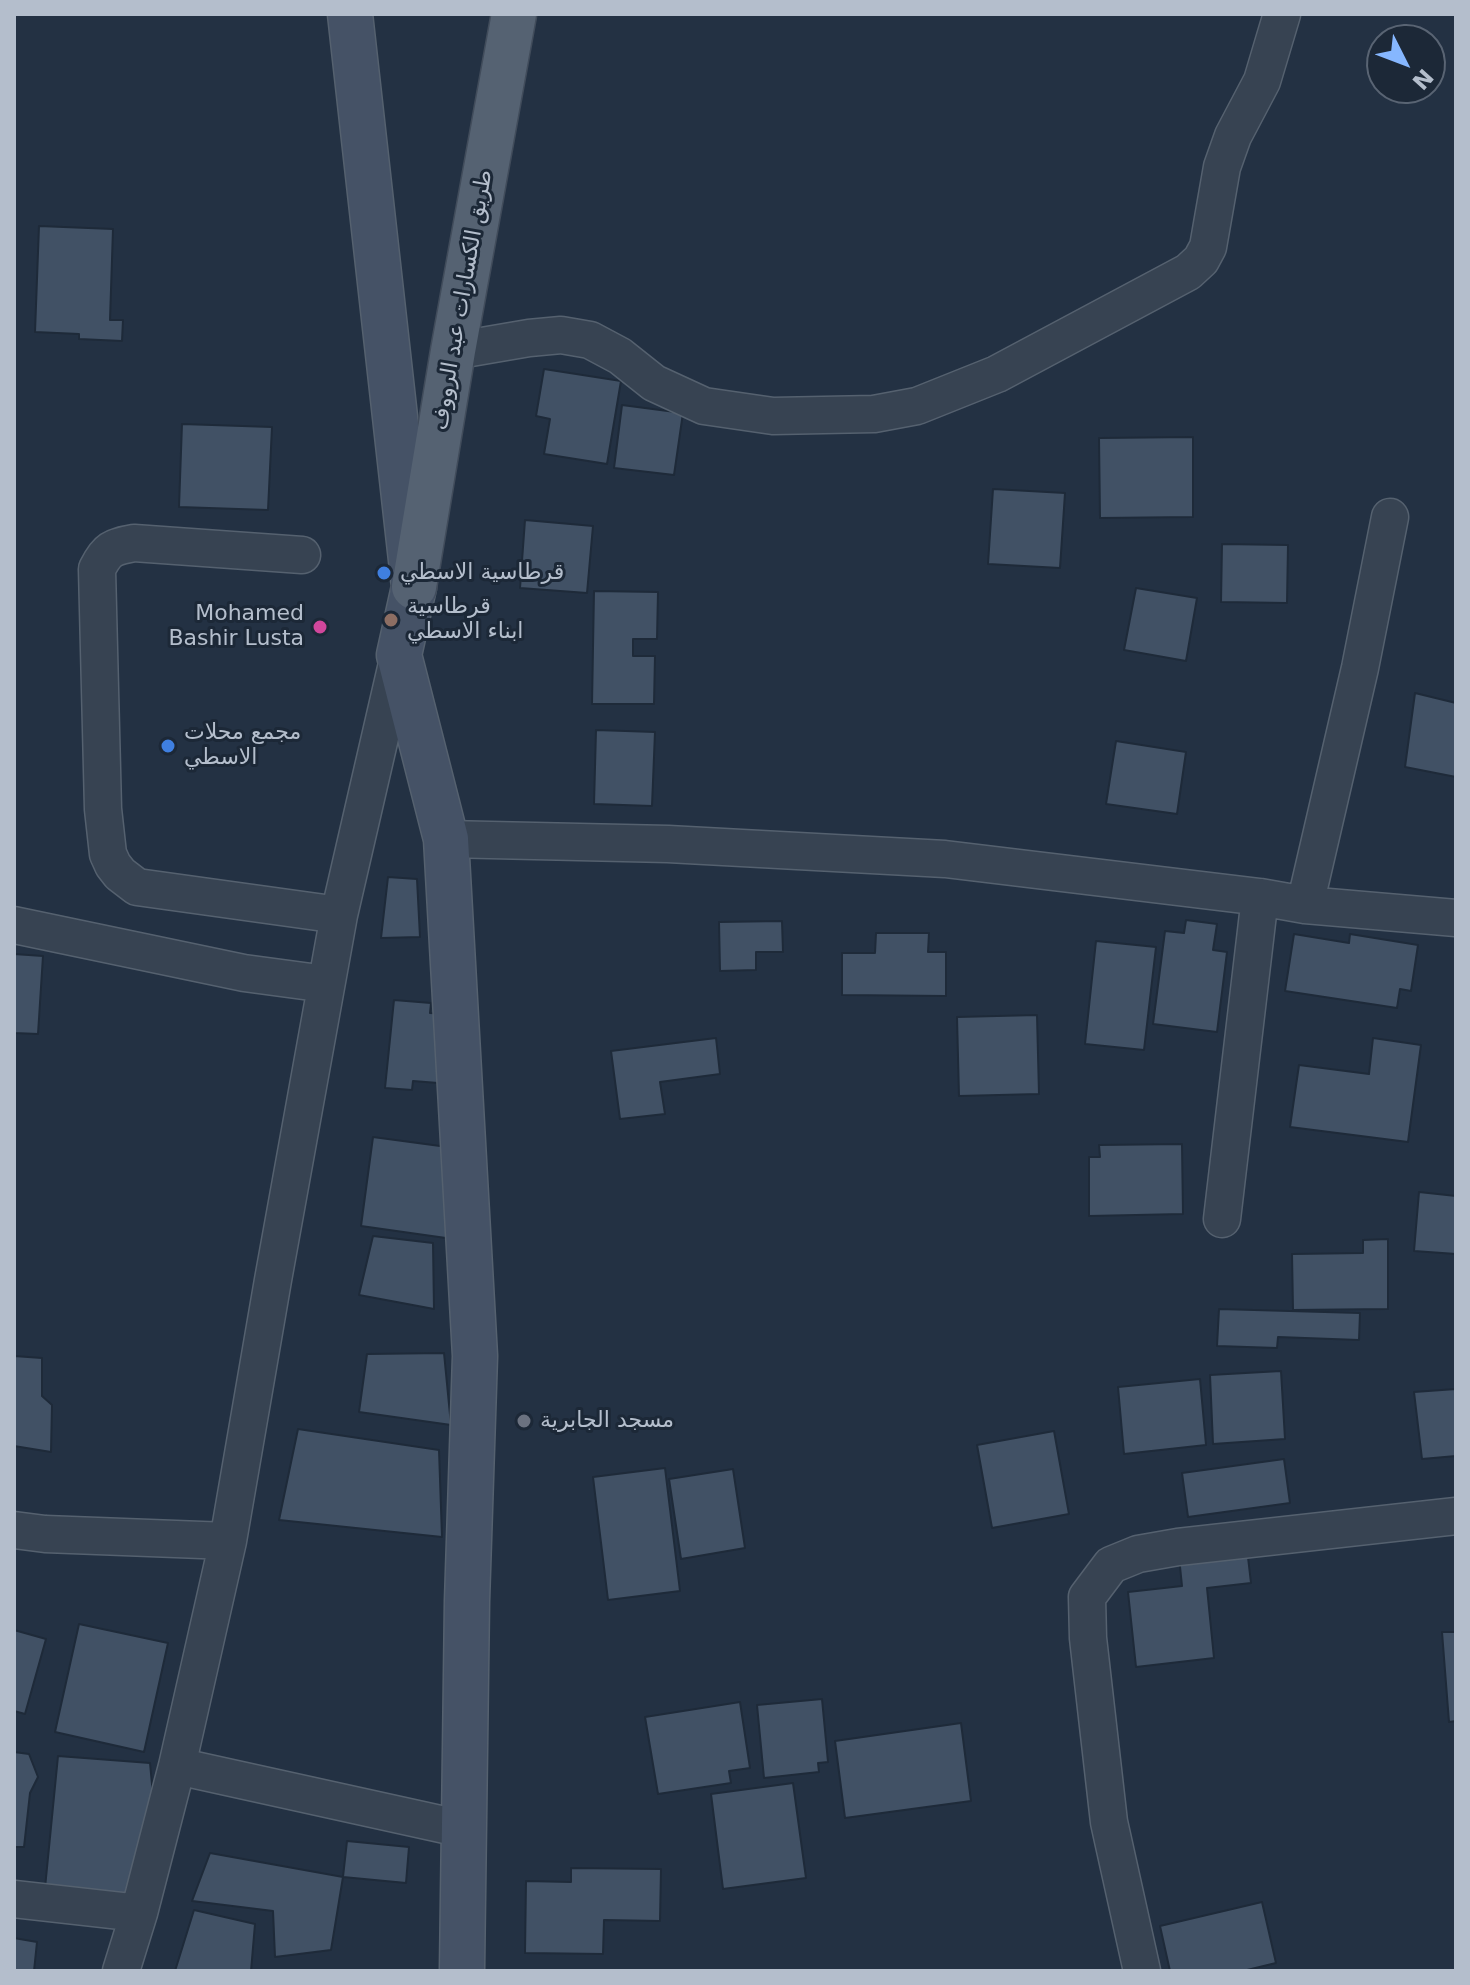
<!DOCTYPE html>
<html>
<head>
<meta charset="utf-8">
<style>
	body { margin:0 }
	#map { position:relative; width:1470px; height:1985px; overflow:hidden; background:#233143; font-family:"DejaVu Sans",sans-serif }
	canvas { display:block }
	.frame { position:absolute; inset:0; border:16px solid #b4becc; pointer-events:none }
	.north { position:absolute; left:1366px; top:24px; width:80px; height:80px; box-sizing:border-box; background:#1c2837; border:2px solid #596473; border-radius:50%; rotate:132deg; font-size:22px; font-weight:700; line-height:32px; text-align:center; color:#b4becc }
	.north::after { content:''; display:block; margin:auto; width:28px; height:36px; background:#86b7ff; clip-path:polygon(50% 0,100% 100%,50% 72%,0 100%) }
</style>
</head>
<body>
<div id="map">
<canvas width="1470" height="1985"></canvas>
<div class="frame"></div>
<div class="north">N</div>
</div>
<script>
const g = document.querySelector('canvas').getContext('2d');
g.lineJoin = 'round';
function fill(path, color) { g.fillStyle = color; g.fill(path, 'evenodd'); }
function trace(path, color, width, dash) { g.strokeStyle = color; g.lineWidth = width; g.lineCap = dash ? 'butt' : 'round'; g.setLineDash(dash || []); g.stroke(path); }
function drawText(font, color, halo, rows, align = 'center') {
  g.font = font + ' "DejaVu Sans","Noto Naskh Arabic",sans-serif'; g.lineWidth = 6; g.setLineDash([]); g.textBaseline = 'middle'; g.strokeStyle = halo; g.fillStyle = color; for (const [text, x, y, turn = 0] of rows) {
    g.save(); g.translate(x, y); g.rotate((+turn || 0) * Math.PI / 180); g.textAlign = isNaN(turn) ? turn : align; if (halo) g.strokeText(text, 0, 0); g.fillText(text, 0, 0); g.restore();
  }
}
const building = new Path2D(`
	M39,226l74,3 -3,91h13l-1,21 -43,-2v-5l-44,-2z
	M544,369l77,12 -14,83 -63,-10 6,-35 -14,-3z
	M622,405l61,8 -9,62 -60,-7z
	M182,424l90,3 -4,83 -89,-3z
	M1193,437v80l-93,1 -1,-80z
	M993,489l72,4 -5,75 -72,-4z
	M525,520l68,6 -6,67 -67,-5z
	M1222,544l66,1 -1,58 -66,-1z
	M1136,588l61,10 -11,63 -62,-11z
	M594,591l64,1 -1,47h-24v17h22l-1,48h-62z
	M1415,693l41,10v74l-51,-10z
	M596,730l59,2 -3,74 -58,-2z
	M1116,741l70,11 -9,62 -71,-10z
	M388,877l29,2 3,58 -39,1z
	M1186,920l31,4 -4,26 14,2 -10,80 -64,-8 12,-93 19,2z
	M782,921l1,31h-27v18l-36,1 -1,-49z
	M876,933h53l-1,19h18v44l-104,-1v-42h33z
	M1294,934l55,9 1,-9 68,11 -7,46 -11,-2 -3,19 -112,-17z
	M1096,941l60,6 -12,103 -59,-6z
	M14,954l29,2 -5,78 -24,-1z
	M394,1000l37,3 -1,10 15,1 -7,69 -25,-2 -1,9 -27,-2z
	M1037,1015l2,79 -80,2 -2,-79z
	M716,1038l4,36 -60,8 5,32 -45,5 -9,-68z
	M1373,1038l48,7 -13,97 -118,-15 9,-62 70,9z
	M373,1137l82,11 5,92 -99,-14z
	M1182,1144l1,70 -94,2v-59h11l-1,-12z
	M1419,1192l37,4v58l-42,-3z
	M373,1236l60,7 1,66 -75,-14z
	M1388,1239v70l-95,1 -1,-56 71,-1v-13z
	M1219,1309l141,4 -1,27 -81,-3 -1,11 -60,-2z
	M444,1353l7,72 -92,-13 8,-58z
	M14,1356l28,2v38l10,9 -1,47 -37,-6z
	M1281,1371l4,68 -72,5 -3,-69z
	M1200,1379l6,66 -82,9 -6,-67z
	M1456,1389v67l-34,3 -8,-67z
	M298,1429l141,21 3,87 -163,-17z
	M1054,1431l15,83 -77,14 -15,-83z
	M1284,1459l6,44 -102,14 -6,-44z
	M665,1468l15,123 -72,9 -15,-123z
	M733,1469l12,79 -64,11 -12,-80z
	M1246,1540l5,43 -44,5 7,70 -78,9 -8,-75 54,-6 -4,-39z
	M79,1624l89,19 -24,109 -89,-20z
	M14,1630l32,9 -21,75 -11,-3z
	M1442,1632h14v89l-7,1z
	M822,1699l6,63 -10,1 1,9 -55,6 -7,-73z
	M740,1702l10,66 -21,3 2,12 -73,11 -13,-77z
	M961,1723l10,78 -126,17 -10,-77z
	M14,1752l15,2 9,23 -8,16 -6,54h-10z
	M58,1756l92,7 3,32 -28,100 -80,-7z
	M793,1783l13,95 -83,11 -12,-95z
	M347,1841l62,6 -3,36 -63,-6z
	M210,1853l133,24 -12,73 -56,7 -2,-46 -81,-10z
	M571,1868l90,1 -1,52 -56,-1 -1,34 -78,-1 1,-72 45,1z
	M1262,1902l14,61 -33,8h-73l-10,-45z
	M194,1910l61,14 -4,47h-76z
	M14,1938l23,4 -3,29h-20z`);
fill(building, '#415165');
trace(building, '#1e2a39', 2);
const minor = new Path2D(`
	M453,351l76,-13 32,-3 29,5 30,16 34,27 50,23 69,10 101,-2 43,-8 80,-32 191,-102 13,-12 7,-13 14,-80 11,-31 29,-55 20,-67
	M302,555l-168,-12c-22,4 -27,6 -37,26l6,240 5,45 5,11 7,9 17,13 202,28
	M446,839l222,5 277,15 315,38 45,8 151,13
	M1305,905l55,-237 30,-151
	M14,925l230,48 82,11
	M1222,1219l38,-322
	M14,1530l31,4 183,7
	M177,1766l286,63
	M14,1899l125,14
	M121,1971l18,-58 38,-147 51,-225 45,-261 66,-365 60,-260
	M1142,1971l-33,-149 -21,-184 -1,-41 24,-32 27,-11 40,-7 278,-31`);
const secondary = new Path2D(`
	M350,14l64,573 -15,68 47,184 29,517 -8,245 -5,370`);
const primary = new Path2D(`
	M414,587l39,-236 61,-337`);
trace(minor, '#55616f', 39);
trace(secondary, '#55616f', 47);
trace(primary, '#414c5b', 47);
trace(minor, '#374352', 36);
trace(secondary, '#455266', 44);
trace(primary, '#556272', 44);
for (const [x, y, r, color] of [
	[384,573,8,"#3f7fe0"],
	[391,620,8,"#8d6e63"],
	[320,627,8,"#d1479c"],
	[168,746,8,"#3f7fe0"],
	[524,1421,8,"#6b7280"]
]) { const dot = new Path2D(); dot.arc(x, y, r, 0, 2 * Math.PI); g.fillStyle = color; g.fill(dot); trace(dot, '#1c2837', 3); }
drawText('22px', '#b4becc', '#1c2837', [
	["طريق الكسارات عبد الرووف",463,300,-80]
]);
drawText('22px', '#b4becc', '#1c2837', [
	["قرطاسية الاسطي",400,573],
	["قرطاسية",407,607],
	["ابناء الاسطي",407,632],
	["Mohamed",304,614,"right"],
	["Bashir Lusta",304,639,"right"],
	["مجمع محلات",184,733],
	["الاسطي",184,758],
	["مسجد الجابرية",540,1421]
], 'left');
</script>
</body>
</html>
